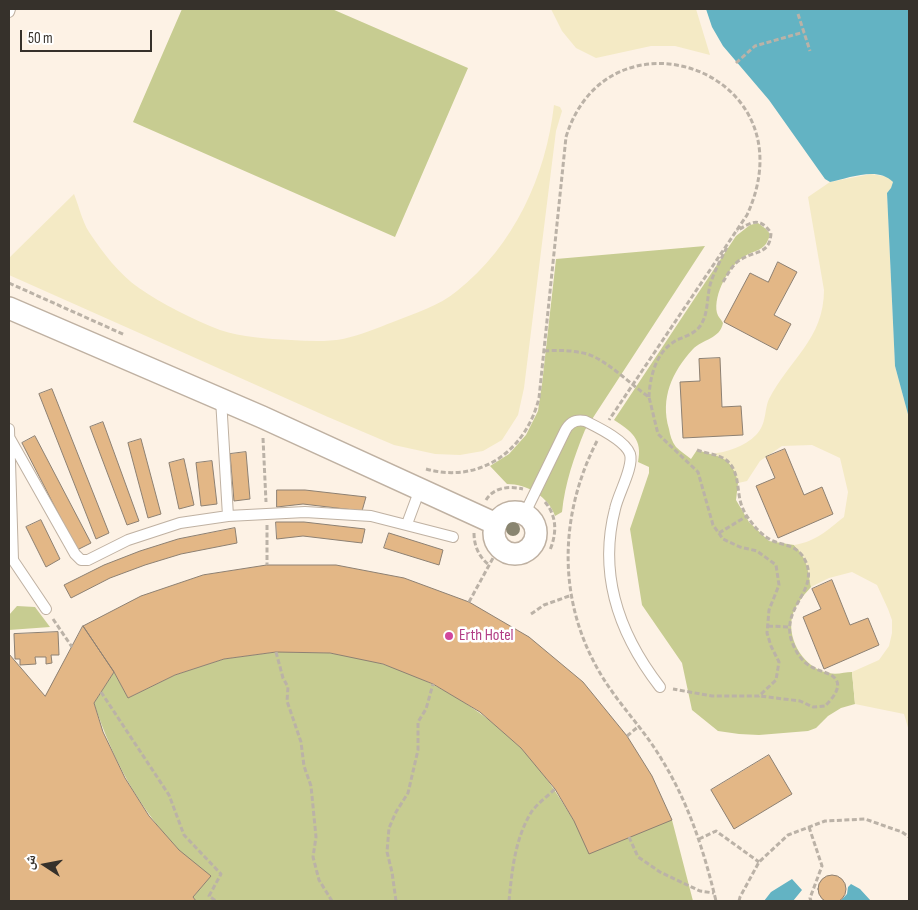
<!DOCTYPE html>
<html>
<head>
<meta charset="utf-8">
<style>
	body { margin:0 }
	#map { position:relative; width:918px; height:910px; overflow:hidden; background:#fdf2e5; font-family:"Sofia Sans Condensed","Noto Naskh Arabic",sans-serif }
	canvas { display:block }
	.frame { position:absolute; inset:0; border:10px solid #36312b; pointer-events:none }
	.north { position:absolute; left:20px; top:840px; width:50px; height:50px; -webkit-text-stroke:4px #fff; paint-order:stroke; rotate:281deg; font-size:14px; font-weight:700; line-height:20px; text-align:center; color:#36312b }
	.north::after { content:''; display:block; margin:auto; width:18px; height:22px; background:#36312b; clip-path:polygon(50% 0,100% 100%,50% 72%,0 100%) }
	.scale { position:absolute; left:20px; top:30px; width:132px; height:22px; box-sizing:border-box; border:2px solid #36312b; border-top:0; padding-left:6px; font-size:15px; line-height:18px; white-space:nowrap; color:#36312b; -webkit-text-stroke:4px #fff; paint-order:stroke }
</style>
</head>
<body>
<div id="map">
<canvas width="918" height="910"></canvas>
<div class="frame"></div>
<div class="north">ش</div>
<div class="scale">50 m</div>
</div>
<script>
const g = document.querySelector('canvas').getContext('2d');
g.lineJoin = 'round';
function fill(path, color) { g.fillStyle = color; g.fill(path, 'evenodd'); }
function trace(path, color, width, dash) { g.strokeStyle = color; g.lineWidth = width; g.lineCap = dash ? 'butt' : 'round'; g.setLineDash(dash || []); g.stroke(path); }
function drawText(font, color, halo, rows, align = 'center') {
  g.font = font + ' "Sofia Sans Condensed",sans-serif'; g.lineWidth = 5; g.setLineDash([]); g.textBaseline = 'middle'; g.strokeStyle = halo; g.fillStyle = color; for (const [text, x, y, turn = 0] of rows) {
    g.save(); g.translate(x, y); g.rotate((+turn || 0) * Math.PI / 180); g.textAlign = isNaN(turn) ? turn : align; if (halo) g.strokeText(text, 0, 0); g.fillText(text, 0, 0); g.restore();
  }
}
fill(new Path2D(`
	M182,9h150l136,59 -73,169 -262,-115z
	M758,223l8,6 4,5c-4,17 -13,15 -25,22 -16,9 -32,39 -28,57 1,4 4,6 6,10 -3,16 -20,16 -30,26 -21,23 -33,49 -24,80 1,6 3,13 7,18 4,4 10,8 15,12l6,-9 27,8 6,6 6,9 2,10 -2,17 13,22 20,19 25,4 7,7 8,16 2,19c-8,9 -16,18 -19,30 -5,24 13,52 37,56 8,2 16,-1 23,-1l3,32 -14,4 -13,8 -12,12 -8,3 -49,4 -20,-1 -21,-3 -26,-21 -10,-47 -40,-58 -12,-76 19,-56v-6l-11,-5c5,-23 -7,-31 -24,-42l122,-184 14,-11z
	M705,246l-120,184c-11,27 -20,53 -23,82l-7,4c-6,-19 -28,-32 -48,-32l-17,-18 19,-12 17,-19 12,-24 4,-27 14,-125z
	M17,606l18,1 15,20 -41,3v-15z
	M276,652c18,0 36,0 53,1 70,7 142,45 191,94 22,22 38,48 54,74l98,-1 21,81h-497l-3,-4 17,-21c-10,-9 -23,-17 -32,-27 -40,-42 -66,-91 -84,-146l20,-31 14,26 47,-23 49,-16z`), '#c7cc91');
fill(new Path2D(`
	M551,9h145l14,46 -35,-9h-24l-55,12 -20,-10 -14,-17z
	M554,105l6,2 2,4 -6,20 -32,257 -6,27 -16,25 -19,11 -23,4 -25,-1 -41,-9 -66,-28 -319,-142v-17l65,-64c5,12 8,27 15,38 13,20 31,43 50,56 23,16 55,32 81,42 22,7 47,9 71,10 17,1 35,2 52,-1 18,-4 34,-11 50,-17 22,-9 46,-16 64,-31 57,-45 89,-115 97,-186z
	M871,174l18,3 4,5 -2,7 -4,4 8,173 14,52v313l-5,-17 -49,-10 -3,-32 27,-12 10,-14 3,-13v-13l-4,-11 -11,-24 -25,-13 -23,6 -18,9c-4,-19 -3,-27 -17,-42 23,-4 32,-14 50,-28l4,-25 -8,-34 -28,-13 -30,1 -22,15 -13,20 -9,2c-3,-16 -11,-26 -27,-29 16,-2 33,-7 45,-19 11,-11 8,-25 13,-36 20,-39 55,-60 55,-109l-16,-93 22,-15z`), '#f4eac5');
fill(new Path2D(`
	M706,9h203v409l-14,-52 -8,-173 4,-5 2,-6c-15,-16 -44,-4 -63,0l-5,-3 -56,-79 -46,-54 -11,-19z
	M792,879l10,11 -9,11h-29l7,-9z
	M851,884l9,5 11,12h-31l7,-7 1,-7z`), '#63b3c3');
const building = new Path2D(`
	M778,262l19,10 -23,43 17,9 -14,26 -53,-28 26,-49 18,9z
	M720,358l2,49 19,-1 2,29 -60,3 -3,-56 20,-1 -1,-22z
	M52,389l57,144 -13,6 -57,-145z
	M103,422l36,99 -12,4 -37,-98z
	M35,436l56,107 -14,7 -55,-107z
	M141,439l20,75 -13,4 -20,-75z
	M785,449l19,46 18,-8 11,27 -55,24 -22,-52 19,-8 -9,-21z
	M246,452l4,47 -16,2 -4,-47z
	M184,459l10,46 -15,4 -10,-46z
	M212,461l5,43 -16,2 -5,-43z
	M277,490h28l61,7 -4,14 -59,-7 -26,3z
	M41,520l19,39 -14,8 -20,-40z
	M276,522h28l61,7 -3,14 -59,-7 -26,3z
	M235,528l2,15 -56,11 -36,11 -35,13 -39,20 -7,-13 40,-20 36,-14 38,-12z
	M389,533l54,17 -4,15 -55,-17z
	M267,565h69l68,13 65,24 60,35 54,45 44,54 25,40 20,44 -83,34 -15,-33 -19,-32 -34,-41 -41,-36 -47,-28 -50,-20 -53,-11 -54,-1 -52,7 -49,16 -47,23 -14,-26 -31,-46 58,-30 62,-21z
	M832,580l18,45 18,-7 11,27 -55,24 -21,-52 18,-8 -9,-20z
	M83,626l31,46 -20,31 9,29 22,46 24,38 30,34 32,26 -18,21 3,4h-187v-247l36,42z
	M58,632l1,23h-8l1,8 -6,1v-7h-11l1,7 -16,1v-6h-5l-1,-25z
	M769,755l23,39 -58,35 -23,-39z
	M818 889a14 14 0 1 1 28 0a14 14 0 1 1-28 0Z`);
fill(building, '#e3b786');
trace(building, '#8d8072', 1);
const service = new Path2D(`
	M9,12l1,-3
	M221,399l7,117
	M9,429l4,131 33,49
	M9,437l66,117 6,6h7l40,-20 52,-17 48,-7 77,-4 66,4 82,21
	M524,515l41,-84c4,-8 10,-12 20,-10 12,6 40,19 45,33 4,13 -12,40 -15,55 -17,66 4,125 45,178
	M407,524l13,-35`);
const minor = new Path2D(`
	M9,308l253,109 234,107
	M494 533a21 21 0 1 1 42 0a21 21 0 1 1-42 0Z`);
trace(service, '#bfb1a2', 12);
trace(minor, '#bfb1a2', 24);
trace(new Path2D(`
	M798,14l12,37
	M736,63l19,-17 49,-14
	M723,282c5,-8 9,-17 17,-22 15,-10 30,-5 31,-27 -11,-16 -19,-12 -34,-2
	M9,283l116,52
	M544,351c15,-1 28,-1 43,3 20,6 44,31 62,43l9,37 40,38 15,53 10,14 17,8 17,4 19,14 3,20 -10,25 -2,23 4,13 8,16 -3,18 -17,16h-47l-39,-7
	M649,397c1,-21 7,-46 28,-57 9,-4 20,-7 25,-17 6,-11 5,-25 8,-38 4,-13 11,-26 17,-38
	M263,438l3,64
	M597,441c-38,74 -40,159 3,232 18,31 44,56 62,87 27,44 42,91 54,141
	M697,450c8,3 18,4 26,8 19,11 12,34 20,51 3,7 8,13 13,19 4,4 9,9 15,12 13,6 27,5 34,20 15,30 -23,46 -14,79 3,9 8,19 16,25 8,6 16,7 24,11 15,9 1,24 -6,31l-12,1 -13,-6 -40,-5
	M426,469c54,15 100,-18 113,-71l27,-261c42,-137 247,-66 181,78l-138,205
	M486,500c8,-13 23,-14 37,-11
	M545,502c12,14 12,31 5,48
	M267,525v40
	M474,533c0,13 5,24 15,32
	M719,533l28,-17
	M469,602l30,-55
	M531,614l13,-9 28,-10
	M53,619l19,28
	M768,626l22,1
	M276,652l7,26 5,9 -1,14 14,41 3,24 7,20 5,51 -3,20 6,23 13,21
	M101,692l68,103 15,40 37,39 -12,22 7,5
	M627,736l12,-10
	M809,827l13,39 -12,32 1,3
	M629,837l9,20 6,4 16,11 40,19 14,2
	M699,839l17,-8 43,31
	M396,901l-4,-29 -5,-20 2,-24 7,-16 12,-19 10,-43v-28l8,-13 7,-25
	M509,901c3,-31 6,-63 23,-90 6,-8 16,-15 23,-22
	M739,901l1,-4 19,-35 29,-27 37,-14 40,-2 37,13 7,5`), '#bbb2a7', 3, [5, 2.5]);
trace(service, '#fff', 10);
trace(minor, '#fff', 21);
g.fillStyle = '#898570';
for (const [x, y] of [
	[513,529]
]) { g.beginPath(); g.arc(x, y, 7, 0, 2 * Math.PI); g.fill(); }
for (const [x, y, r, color] of [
	[449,636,5,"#d1479c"]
]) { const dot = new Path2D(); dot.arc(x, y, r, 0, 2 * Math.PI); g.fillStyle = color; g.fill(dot); trace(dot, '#fff', 2); }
drawText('16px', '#b23c85', '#fff', [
	["Erth Hotel",459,636]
], 'left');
</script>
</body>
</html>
